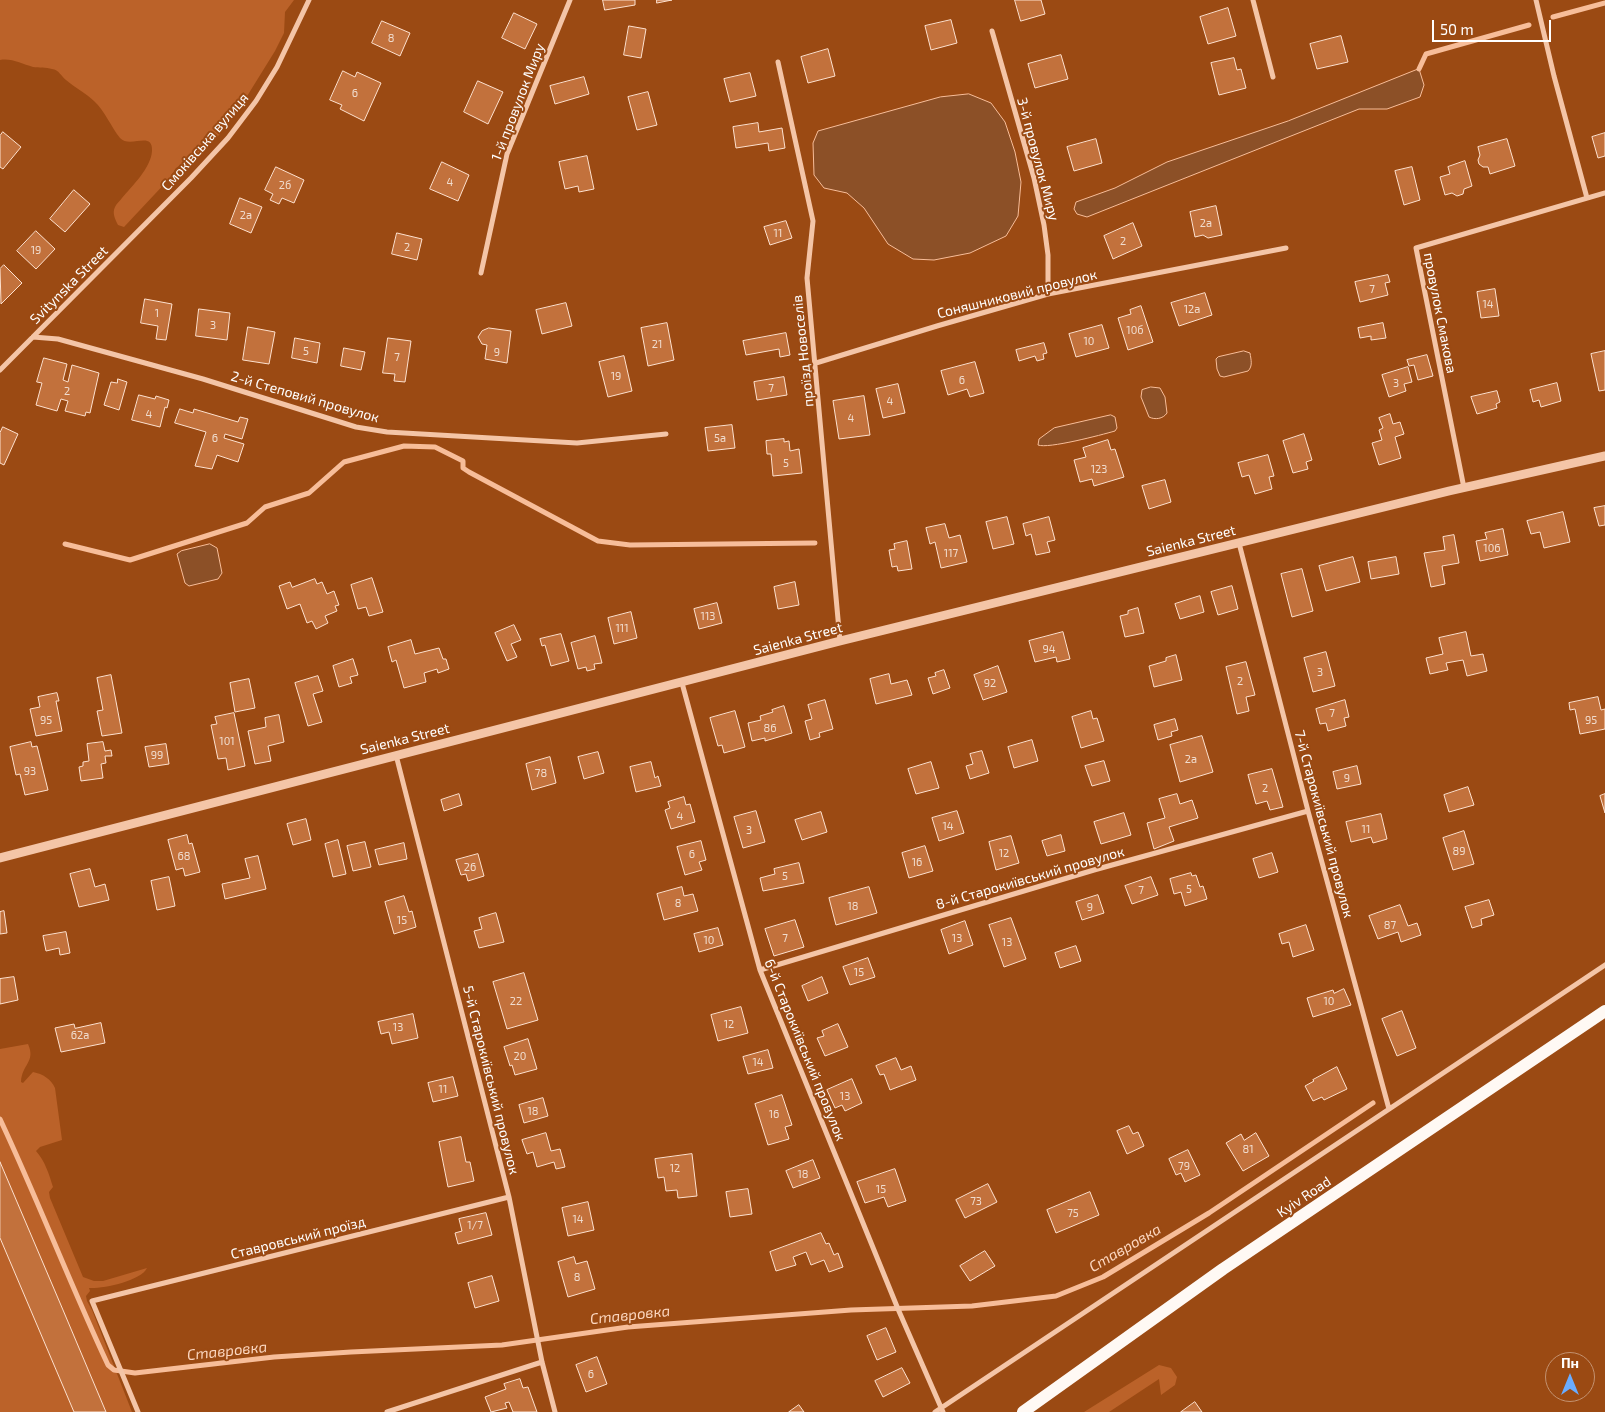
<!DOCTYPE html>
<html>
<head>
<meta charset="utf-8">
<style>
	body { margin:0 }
	#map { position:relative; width:1605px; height:1412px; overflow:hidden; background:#9b4a13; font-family:"Exo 2",sans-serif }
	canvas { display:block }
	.north { position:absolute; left:1545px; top:1352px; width:50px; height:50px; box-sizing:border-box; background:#9b4a13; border:1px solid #c39271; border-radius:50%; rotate:0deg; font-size:14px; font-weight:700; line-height:20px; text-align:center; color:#fff }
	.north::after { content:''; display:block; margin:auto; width:18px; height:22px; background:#6aacff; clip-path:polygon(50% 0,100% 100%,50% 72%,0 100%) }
	.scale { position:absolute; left:1432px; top:20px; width:119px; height:22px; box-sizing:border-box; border:2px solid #fff; border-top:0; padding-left:6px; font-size:15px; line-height:18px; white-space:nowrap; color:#fff; -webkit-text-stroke:4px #9b4a13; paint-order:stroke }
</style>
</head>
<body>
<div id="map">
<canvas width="1605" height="1412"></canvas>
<div class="north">Пн</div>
<div class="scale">50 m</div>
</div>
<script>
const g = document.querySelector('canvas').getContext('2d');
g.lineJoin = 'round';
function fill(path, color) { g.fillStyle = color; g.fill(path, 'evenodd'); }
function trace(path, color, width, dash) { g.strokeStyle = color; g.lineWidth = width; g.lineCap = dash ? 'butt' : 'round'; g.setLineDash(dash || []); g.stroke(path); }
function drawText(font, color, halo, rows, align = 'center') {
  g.font = font + ' "Exo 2",sans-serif'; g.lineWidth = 4; g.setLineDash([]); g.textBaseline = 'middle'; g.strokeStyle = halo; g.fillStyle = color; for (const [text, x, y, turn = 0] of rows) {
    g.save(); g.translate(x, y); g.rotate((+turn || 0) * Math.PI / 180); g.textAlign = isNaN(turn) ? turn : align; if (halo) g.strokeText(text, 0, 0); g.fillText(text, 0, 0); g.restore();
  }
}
fill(new Path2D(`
	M0,0h294l-9,12 -1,21 -9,18 -39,63 -15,19 -20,20 -18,10 -7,5 -7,11 -45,48 -6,-2c-3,-6 -6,-12 -3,-18 1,-3 5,-6 7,-9 10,-12 29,-30 30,-47 1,-21 -22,-2 -32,-13 -9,-11 -15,-27 -26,-37 -8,-8 -19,-13 -28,-21 -5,-4 -7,-10 -14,-11 -6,-2 -13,-1 -19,-2 -11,-3 -21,-9 -33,-7z
	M28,1044c8,18 -6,20 -7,38l2,1 10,-11c10,2 18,7 22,16l7,52 -22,7 -4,4c9,10 13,23 17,36l-4,5 1,6 33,79 11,4h9l44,-13c-6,13 -45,21 -58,20l1,3 -4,5 1,5 5,9 40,102h-26l-106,-250v-113z
	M0,1238l74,174h-74z
	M1159,1365l12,3 6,9 -2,8 -14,10 -2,-16 -50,33h-25z`), '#bb6229');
const water = new Path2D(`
	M1419,69l5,16 -4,12 -33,12h-28l-272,108 -10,-3 -3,-5 2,-7 39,-14 52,-26 121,-41z
	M969,94l22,9 14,19 10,30 6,30 -3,34 -12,20 -36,17 -36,7 -21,-1 -25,-15 -24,-36 -17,-15 -23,-5 -10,-13 -1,-32 5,-12 122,-34z
	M1244,351l6,2c1,7 3,13 -2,18l-24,6 -4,-1 -3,-7 -1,-10 2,-2z
	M1151,387l9,1 5,9 2,16c-4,6 -12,7 -18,4l-8,-20 1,-7z
	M1111,415l4,2 2,11 -2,3c-14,4 -67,18 -77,14l1,-6 15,-11z
	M210,544l7,4 5,25 -4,6 -29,7 -4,-3 -8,-29 4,-3z`);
fill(water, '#8c5027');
trace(water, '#f7bd99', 1);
trace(new Path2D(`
	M1553,17l52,-14
	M1419,69l7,-15 103,-29
	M65,544l65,16 117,-37 18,-16 44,-14 35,-31 60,-16 31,1 28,14v7l6,4 129,69 32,4 185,-2
	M0,1119c38,81 70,165 108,246l6,5 21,3 139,-16 77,-5 151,-7 126,-18 223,-17 121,-4 84,-10 47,-19 106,-64 164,-110`), '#f7bd99', 5);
const building = new Path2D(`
	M603,0h32v5l-30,5z
	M657,0h15l-15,3z
	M1015,0h26l4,14 -24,7z
	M1228,8l8,28 -28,8 -8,-27z
	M514,13l23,11 -12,25 -23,-11z
	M951,20l6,23 -26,7 -6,-24z
	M382,21l28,12 -10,23 -28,-13z
	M629,26l17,3 -5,29 -17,-3z
	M1341,36l7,26 -31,7 -7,-25z
	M828,49l7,27 -27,7 -7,-26z
	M1061,55l7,24 -33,9 -7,-24z
	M1234,58l3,12 4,-1 5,19 -27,7 -8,-32z
	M343,71l12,6 2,-5 24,11 -17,38 -24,-12 2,-4 -12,-5z
	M750,73l6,23 -26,6 -6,-23z
	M584,77l5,17 -34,10 -5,-18z
	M478,81l25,11 -15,32 -24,-12z
	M648,92l9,33 -20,5 -9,-33z
	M758,123l1,9 23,-4 3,20 -16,3 -1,-8 -32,5 -3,-21z
	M3,132l18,15 -18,22 -3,-2v-31z
	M1605,133v23l-7,2 -6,-21z
	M1096,139l6,24 -28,8 -7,-24z
	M1507,139l8,27 -25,8 -2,-7h-5l-4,-3 -1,-4 2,-5 -2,-8z
	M587,156l7,33 -15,3 -1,-6 -13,3 -6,-27z
	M1465,161l7,25 -8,3 -1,5 -6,2 -5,-3 -7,2 -5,-18 10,-3 -2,-7z
	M442,162l27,13 -11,26 -28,-12z
	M276,167l28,13 -10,23 -12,-5 -3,6 -9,-4 3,-6 -8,-4z
	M1412,167l8,33 -16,5 -9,-34z
	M74,190l16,14 -25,28 -15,-13z
	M240,198l22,9 -11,26 -21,-9z
	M1216,206l6,29 -14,3 -5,-3 -8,2 -5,-25z
	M786,221l6,17 -22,7 -6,-18z
	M1133,223l9,23 -29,13 -9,-23z
	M36,231l19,18 -19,20 -19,-18z
	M397,233l25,6 -5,21 -25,-6z
	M4,265l18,18 -21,21 -1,-35z
	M1388,275l2,7 -5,1 3,12 -28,7 -5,-20z
	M1495,289l4,27 -18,2 -4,-26z
	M1205,293l7,22 -33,11 -8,-23z
	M145,299l27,5 -6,36 -10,-1 2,-13 -17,-3z
	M566,303l6,23 -30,8 -6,-24z
	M1141,306l12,36 -25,8 -10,-32 13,-4 -1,-4z
	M199,309l31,4 -3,27 -31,-4z
	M667,323l7,37 -26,6 -7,-38z
	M1383,323l3,15 -15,2v-4l-11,2 -2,-10z
	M1102,325l7,23 -33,9 -7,-23z
	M248,327l27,5 -6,32 -26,-4z
	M489,328l22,3 -4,32 -22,-4 2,-14 -5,-1 -4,-7 4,-6z
	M786,333l4,22 -10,2 -1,-8 -33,6 -3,-14z
	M295,338l25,5 -3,20 -25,-5z
	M388,338l23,3 -6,41 -11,-1 1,-7 -12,-1z
	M1044,343l3,10 -4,1 1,5 -7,2 -2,-5 -16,5 -3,-11z
	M344,348l21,4 -4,18 -20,-4z
	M1605,351v39l-6,1 -8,-37z
	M1427,355l6,21 -15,4 -4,-15 -5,1 -2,-6z
	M624,356l8,35 -24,6 -9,-35z
	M44,358l23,6 -4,16 5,2 4,-17 27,8 -9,40 -4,-1 -1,4 -20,-5 3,-10 -7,-2 -4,12 -21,-6 6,-22 -5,-1z
	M975,362l9,31 -14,4 -3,-8 -19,6 -7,-24z
	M1408,367l4,15 -8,2 2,7 -17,6 -7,-22z
	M784,377l3,18 -30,5 -3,-18z
	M118,379l9,3 -8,28 -15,-5 7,-23 6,1z
	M1557,383l4,18 -20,6 -2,-7 -6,2 -3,-12z
	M898,384l7,29 -22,5 -7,-29z
	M1497,391l3,11 -4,2 1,4 -20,6 -6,-17z
	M139,395l16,4 1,-3 13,4 -2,8 -2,-1 -5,20 -28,-7z
	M864,396l6,39 -31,4 -6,-38z
	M180,409l13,4 1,-4 44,13 2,-5 8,2 -6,20 -17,-5 -1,4 20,6 -6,18 -21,-7 -5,14 -17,-3 11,-34 -31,-9z
	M1390,414l3,10 7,-2 4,12 -9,3 6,21 -22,7 -7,-22 10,-3 -3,-10 4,-2 -4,-10z
	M732,425l3,23 -27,3 -3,-23z
	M3,427l15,7 -14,31 -4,-2v-30z
	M1304,434l8,26 -6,2 2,7 -15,4 -10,-32z
	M784,439v3l5,-1 1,10 9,-2 3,24 -29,3 -2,-22h-4l-1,-13z
	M1108,440l3,10 4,-1 9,28 -30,9 -2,-7 -12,3 -6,-22 12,-3 -3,-9z
	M1268,455l6,21 -5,1 3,12 -17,5 -6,-19 -7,2 -4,-14z
	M1165,480l6,22 -22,7 -7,-23z
	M1605,506v19l-6,1 -5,-18z
	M1563,512l7,30 -26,6 -4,-16 -9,2 -4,-13z
	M1007,517l7,27 -21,5 -7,-27z
	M1049,517l6,23 -8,2 3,10 -14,3 -5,-21 -5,2 -3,-12z
	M945,524l4,14 11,-3 7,27 -26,6 -6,-26 -5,2 -4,-16z
	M1503,529l5,26 -28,6 -4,-20 11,-2 -2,-6z
	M1454,535l5,28 -17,3 3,18 -14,3 -7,-34 21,-3 -2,-13z
	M907,541l5,28 -14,2 -1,-5 -5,1 -3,-17 6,-1 -1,-5z
	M1353,557l7,25 -34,9 -7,-25z
	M1396,557l3,17 -28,5 -3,-17z
	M1302,569l11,42 -21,6 -11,-43z
	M372,578l11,34 -14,4 -3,-9 -8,2 -7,-24z
	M315,579l2,5 5,-2 5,12 7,-3 5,14 -4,1 2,5 -12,5 3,7 -12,6 -4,-8 -5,2 -7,-19 -13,5 -8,-23 11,-4 2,5z
	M795,582l4,23 -21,4 -4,-22z
	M1232,586l6,23 -20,6 -7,-23z
	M1200,596l4,16 -24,7 -5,-15z
	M717,603l5,20 -23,6 -5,-20z
	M1138,608l6,25 -19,4 -5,-21 8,-2v-3z
	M631,612l6,26 -23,6 -6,-26z
	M514,625l7,15 -10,4 6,13 -10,4 -12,-28z
	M1063,632l7,27 -13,3 -1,-5 -21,5 -6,-21z
	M1466,632l5,24 12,-2 4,17 -20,5 -4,-16 -17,3 2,7 -18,4 -4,-16 17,-4 -4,-16z
	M561,634l8,27 -18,5 -6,-21 -3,1 -2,-7z
	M595,636l7,27 -8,1 1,5 -8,2 -1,-4 -8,2 -7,-26z
	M411,640l4,14 24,-6 4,11h3l3,10 -11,4 -1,-4 -13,4 2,9 -22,6 -8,-28 -4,2 -4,-15z
	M1326,652l9,34 -22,6 -9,-34z
	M1176,655l6,25 -28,7 -5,-21 17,-5v-3z
	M353,659l5,16 -8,2 2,6 -13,4 -6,-21z
	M1246,662l9,33 -9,2 3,14 -12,3 -11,-47z
	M998,666l9,26 -24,8 -9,-25z
	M944,670l6,18 -17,6 -5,-16 8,-2 -1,-3z
	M889,674l2,10 16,-4 5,15 -36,9 -6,-25z
	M111,675l11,58 -20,3 -5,-25 6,-1 -6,-32z
	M318,676l5,15 -10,3 9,28 -14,4 -13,-43z
	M249,679l6,29 -20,4 -5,-29z
	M57,693l2,8h-3l6,30 -26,5 -6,-27 10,-2 -2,-10z
	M1598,697l3,13 4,-1v20l-25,5 -5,-25 -5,1 -1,-7z
	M825,700l8,29 -14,4 1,4 -10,3 -5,-19 7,-2 -4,-14z
	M1345,700l4,17 -5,1 2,8 -18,5 -2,-8 -6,1 -4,-15z
	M784,706l8,27 -27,8v-3l-13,3 -4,-18 13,-3 -1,-4 13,-4 -1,-2z
	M735,711l10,36 -21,6 -2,-8 -4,1 -8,-28z
	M1091,711l2,8 4,-1 7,23 -23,7 -9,-31z
	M234,713l11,53 -17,4 -2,-12 -8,1 -7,-34 6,-1 -2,-7z
	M279,715l5,27 -16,4 3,15 -16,3 -7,-33 18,-4 -1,-9z
	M1175,719l3,11 -7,2 1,4 -14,4 -4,-15z
	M1202,736l11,36 -33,10 -10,-37z
	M1032,740l6,21 -24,7 -6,-21z
	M31,742l1,5 5,-1 11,44 -23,5 -5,-21 -4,1 -6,-28z
	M103,742l2,9 6,-1 1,6h-7l1,7 -5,1 2,14 -22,3 -2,-14 4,-1v-4l6,-1 -2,-17z
	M166,744l3,20 -20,3 -4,-20z
	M982,751l7,22 -19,6 -4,-13 7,-2 -3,-10z
	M598,752l6,21 -20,6 -6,-22z
	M550,757l6,26 -24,7 -6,-26z
	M1104,761l6,20 -18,5 -7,-20z
	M651,762l4,16 3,-2 3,10 -25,6 -6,-25z
	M931,762l8,26 -23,6 -8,-25z
	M1357,766l4,18 -24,5 -4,-17z
	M1272,769l11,38 -13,3 -3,-9 -11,3 -8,-29z
	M1468,787l6,18 -25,7 -5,-17z
	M459,794l3,11 -18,6 -3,-11z
	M1177,794l3,10 12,-4 6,18 -29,9 5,14 -20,8 -7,-26 18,-5 -6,-19z
	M1605,794v19l-5,-17z
	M684,797l2,8 4,-1 5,18 -24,7 -6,-19 5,-2 -2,-6z
	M756,811l9,31 -22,6 -9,-31z
	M957,811l7,22 -25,8 -7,-23z
	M821,812l6,20 -25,8 -7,-20z
	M1124,813l7,22 -30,9 -7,-22z
	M1381,814l6,25 -14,4 -2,-6 -20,5 -5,-20z
	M306,819l5,21 -18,5 -6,-21z
	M1464,831l10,33 -21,6 -10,-32z
	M187,835l2,9 3,-1 8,29 -15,4 -2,-8 -7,2 -8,-30z
	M1061,835l4,16 -18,5 -5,-15z
	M1011,836l8,27 -23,7 -7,-28z
	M338,840l8,34 -13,3 -8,-33z
	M701,841l5,19 -7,2 3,8 -17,5 -8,-28z
	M365,842l6,25 -18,4 -6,-25z
	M404,843l3,16 -28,6 -4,-15z
	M925,846l8,25 -24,7 -7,-25z
	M1272,853l6,19 -19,6 -6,-19z
	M478,854l6,22 -16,5 -2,-7 -5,1 -5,-15z
	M258,856l8,33 -41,10 -3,-15 28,-6 -5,-19z
	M799,863l5,20 -41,8 -3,-13 15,-4 -1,-5z
	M90,869l5,18 10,-3 4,16 -30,7 -9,-33z
	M1191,873l1,3 4,-1 4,12 3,-1 4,13 -22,7 -4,-14 -7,2 -4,-15z
	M169,877l6,29 -18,4 -6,-29z
	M1151,877l7,18 -26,9 -7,-18z
	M682,887l2,9 9,-2 5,17 -34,9 -7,-26z
	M869,887l8,26 -41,12 -7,-27z
	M1098,895l6,18 -22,7 -6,-18z
	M404,896l5,16 3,-1 4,16 -22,7 -9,-32z
	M1489,900l5,15 -13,4 1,6 -10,3 -7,-21z
	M1400,905l8,21 9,-3 4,12 -20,7 -3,-10 -20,7 -9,-23z
	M4,911l3,22 -7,1v-22z
	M496,913l8,29 -25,6 -5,-17 8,-2 -3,-11z
	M1011,918l15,41 -22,8 -15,-42z
	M795,920l9,27 -30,9 -9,-27z
	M965,921l8,24 -24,9 -8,-24z
	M1306,925l8,25 -21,7 -4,-15 -7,2 -3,-10z
	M718,928l5,17 -24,7 -5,-18z
	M66,932l4,21 -10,2 -1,-7 -13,3 -3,-15z
	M1076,946l5,15 -21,7 -5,-15z
	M868,958l7,19 -25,8 -7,-18z
	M524,973l14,47 -31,9 -14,-47z
	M14,977l4,23 -18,4v-25z
	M822,977l6,16 -20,8 -6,-15z
	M1344,989l7,16 -38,12 -6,-19 26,-8 1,3z
	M741,1007l7,26 -30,8 -7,-26z
	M1402,1011l14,37 -19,8 -15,-37z
	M413,1014l5,24 -26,6 -3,-12 -8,2 -3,-12z
	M101,1023l4,20 -44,9 -6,-24 19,-4 1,4z
	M838,1024l10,23 -23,9 -8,-18 7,-2 -2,-5z
	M528,1039l9,30 -22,6 -3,-10 -2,1 -6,-19z
	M768,1050l5,18 -25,6 -5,-17z
	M896,1058l5,12 10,-4 5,14 -26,10 -6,-16 -4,1 -4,-9z
	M1337,1067l10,22 -23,11 -2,-3 -9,4 -8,-15 9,-5 -1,-1z
	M453,1077l5,19 -25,6 -5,-19z
	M852,1079l10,24 -17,8 -3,-6 -7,3 -8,-18z
	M782,1095l10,30 -7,2 4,12 -21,6 -13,-41z
	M543,1098l5,18 -24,7 -5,-18z
	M1129,1126l4,8 5,-2 6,14 -17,8 -10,-23z
	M546,1133l5,18 9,-2 5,18 -9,2 -2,-7 -17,5 -4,-15 -6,2 -5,-14z
	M1256,1133l13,23 -26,15 -17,-28 15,-9 3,6z
	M461,1137l5,25h4l4,19 -26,6 -9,-45z
	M1188,1150l12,25 -15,7 -4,-9 -5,2 -7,-16z
	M692,1154l5,42 -19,2 -1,-8 -11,1 -2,-14 -6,1 -3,-19z
	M813,1160l7,18 -27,10 -7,-17z
	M0,1162l63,148 43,102h-32l-74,-174z
	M895,1169l11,32 -18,6 -4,-10 -19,6 -8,-21z
	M988,1184l9,18 -32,16 -9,-18z
	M748,1189l4,25 -22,3 -4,-25z
	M1090,1192l9,23 -43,18 -9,-23z
	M588,1202l6,28 -26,6 -6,-28z
	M486,1213l6,22 -34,9 -3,-11 7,-2 -3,-12z
	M821,1233l5,11 3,-1 5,12 4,-2 5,14 -14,5 -5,-12 -13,5 -5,-13 -13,5 3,8 -20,6 -6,-19z
	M985,1251l10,15 -25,15 -10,-15z
	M574,1257l2,7 11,-3 8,28 -27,8 -10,-35z
	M492,1276l7,25 -24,7 -7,-25z
	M886,1328l10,24 -19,8 -10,-24z
	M597,1357l10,27 -21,8 -10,-27z
	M902,1368l8,15 -27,14 -8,-16z
	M520,1379l3,9 5,-1 9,25h-24l-4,-10 -4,1 2,5 -16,4 -6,-15 21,-8 -2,-5z
	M1195,1402l7,10h-21z
	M799,1405l5,7h-15z`);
fill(building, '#c2713c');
trace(building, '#fde1cf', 1);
trace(new Path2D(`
	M1253,0l20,77
	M1536,0l18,76 33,122
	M992,31l42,147 10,47 4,30v39
	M778,62l35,159 -6,57 33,363
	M481,273l26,-119 63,-154
	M33,337l25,2 145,40 153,48 31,5 190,11 89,-9
	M816,363l121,-37 111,-32 238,-46
	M0,370l191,-192 37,-40 28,-37 21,-34 32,-67
	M1464,488l-48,-240 189,-55
	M1239,543l69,268 81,298
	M682,683l78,287 138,339 45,103
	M396,755l113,442 33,165 13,50
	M760,970l334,-100 214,-59
	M138,1412l-46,-111 417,-104
	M387,1412l155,-50
	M935,1412l670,-447`), '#f4c5a7', 5);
trace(new Path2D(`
	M0,858l840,-217 609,-150 156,-35`), '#f4c5a7', 9);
trace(new Path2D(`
	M1023,1412l200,-143 382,-258`), '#fff9f4', 12);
drawText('11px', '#f0dcce', null, [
	["8",391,38],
	["6",355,93],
	["4",450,182],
	["2б",285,185],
	["2а",246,215],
	["2а",1206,223],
	["11",778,233],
	["2",1123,241],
	["2",407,247],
	["19",36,250],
	["7",1372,289],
	["14",1488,304],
	["12а",1192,309],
	["1",157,313],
	["3",213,325],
	["10б",1135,330],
	["10",1089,341],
	["21",657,344],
	["5",306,351],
	["9",497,352],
	["7",397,357],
	["19",616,376],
	["6",962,380],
	["3",1396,383],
	["7",771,388],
	["2",67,391],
	["4",890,401],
	["4",149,414],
	["4",851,418],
	["6",215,438],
	["5а",720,438],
	["5",786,463],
	["123",1099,469],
	["106",1492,548],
	["117",951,553],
	["113",708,616],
	["111",622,628],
	["94",1049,649],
	["3",1320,672],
	["2",1240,681],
	["92",990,683],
	["7",1332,713],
	["95",46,720],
	["95",1591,720],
	["86",770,728],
	["101",227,741],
	["99",157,755],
	["2а",1191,759],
	["93",30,771],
	["78",541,773],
	["9",1347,778],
	["2",1265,788],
	["4",680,816],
	["14",948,826],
	["11",1366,829],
	["3",749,830],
	["89",1459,851],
	["12",1004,853],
	["6",692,854],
	["68",184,856],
	["16",917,862],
	["26",470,867],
	["5",785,876],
	["5",1189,889],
	["7",1141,890],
	["8",678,903],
	["18",853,906],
	["9",1090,907],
	["15",402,920],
	["87",1390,925],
	["7",785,938],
	["13",957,938],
	["10",709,940],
	["13",1007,942],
	["15",859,972],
	["22",516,1001],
	["10",1329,1001],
	["12",729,1024],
	["13",398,1027],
	["62а",80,1035],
	["20",520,1056],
	["14",758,1062],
	["11",443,1089],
	["13",845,1096],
	["18",533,1111],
	["16",774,1114],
	["81",1248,1149],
	["79",1184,1166],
	["12",675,1168],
	["18",803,1174],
	["15",881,1189],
	["73",976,1201],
	["75",1073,1213],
	["14",578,1219],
	["1/7",475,1225],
	["8",577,1277],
	["6",591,1374]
]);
drawText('14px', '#fff', '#9b4a13', [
	["1-й провулок Миру",518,102,-69],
	["Смоківська вулиця",205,142,-49],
	["3-й провулок Миру",1038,159,75],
	["Svitynska Street",69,285,-45],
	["Соняшниковий провулок",1017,294,-14],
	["провулок Смакова",1440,313,79],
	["проїзд Новоселів",803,351,-96],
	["2-й Степовий провулок",305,397,16],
	["Saienka Street",1191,541,-14],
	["Saienka Street",798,639,-15],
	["Saienka Street",405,739,-14],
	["7-й Старокиївський провулок",1324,824,75],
	["8-й Старокиївський провулок",1030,878,-16],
	["6-й Старокиївський провулок",805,1050,68],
	["5-й Старокиївський провулок",491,1080,76],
	["Kyiv Road",1304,1197,-34],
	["Ставровський проїзд",298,1238,-14]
]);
drawText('italic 15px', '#fbd6bf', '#9b4a13', [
	["Ставровка",1125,1248,-30],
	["Ставровка",630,1315,-6],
	["Ставровка",227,1351,-6]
]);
</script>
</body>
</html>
